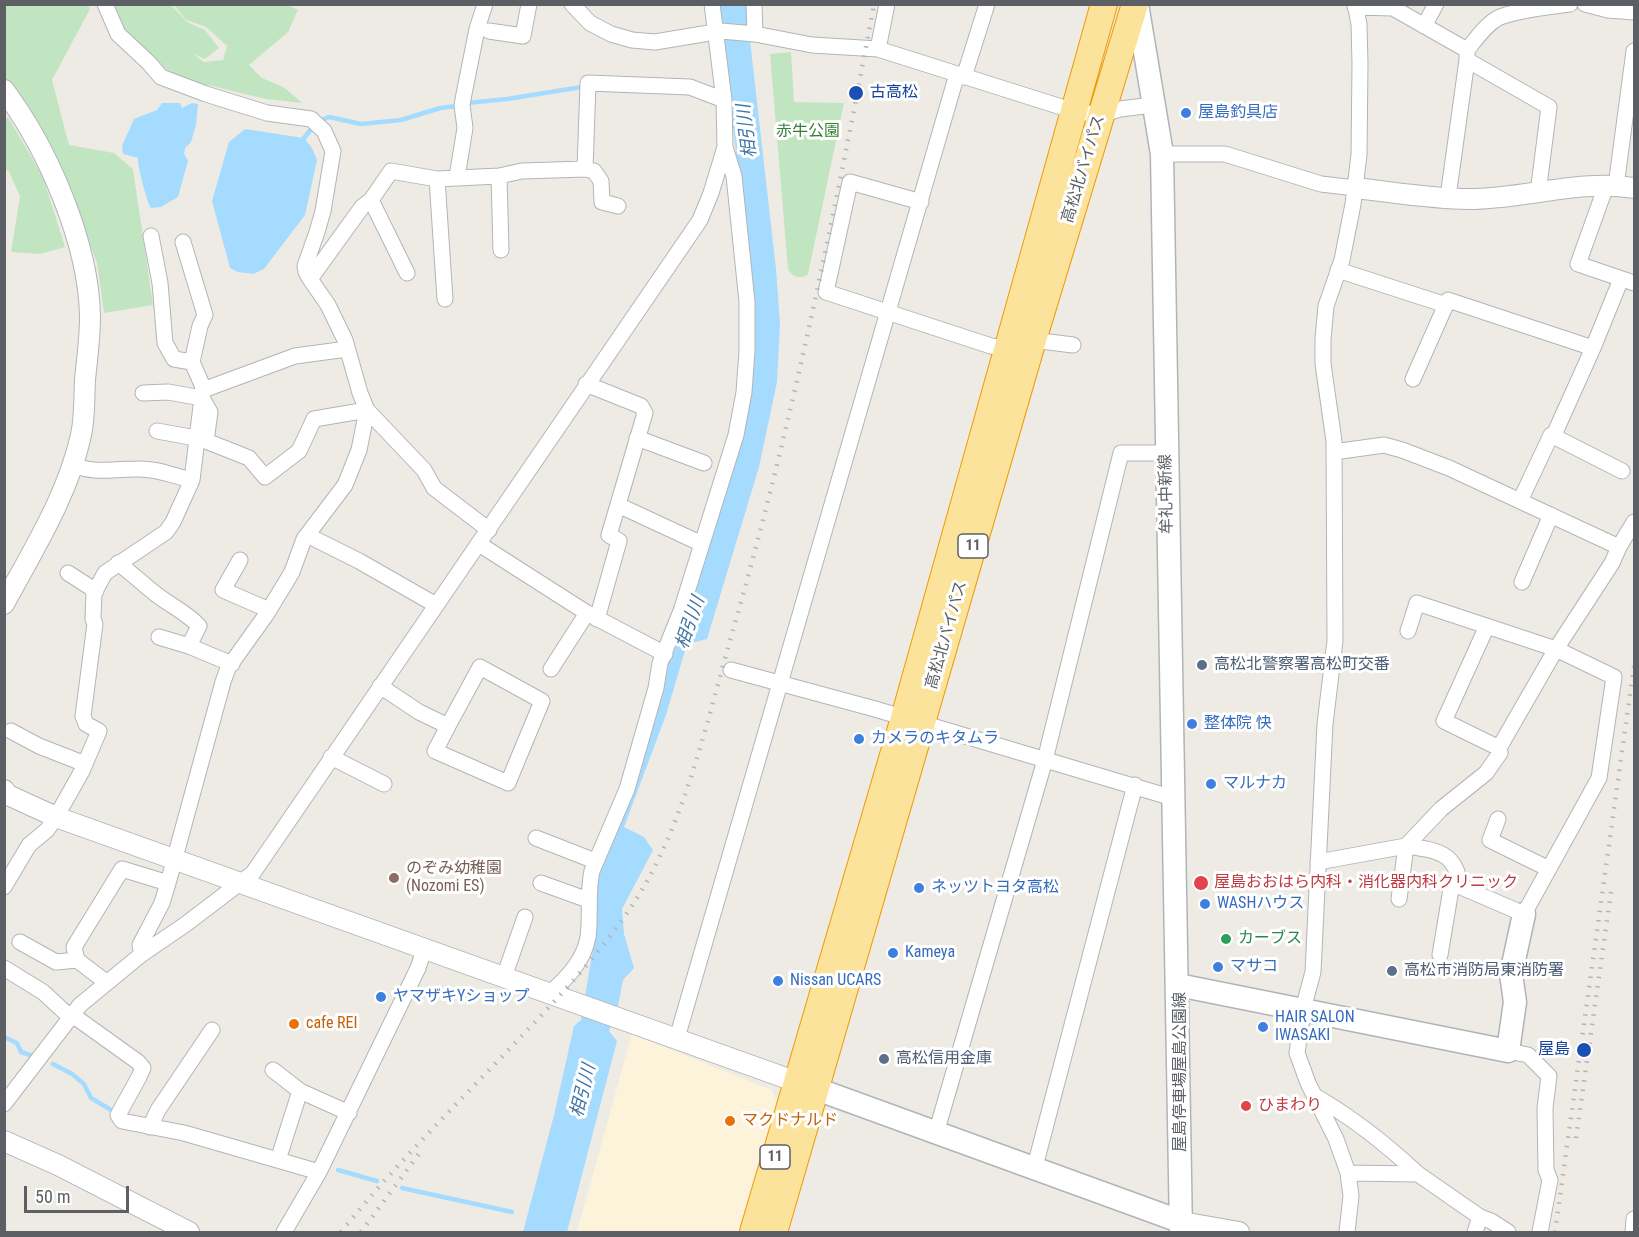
<!DOCTYPE html>
<html>
<head>
<meta charset="utf-8">
<style>
	body { margin:0 }
	#map { position:relative; width:1639px; height:1237px; overflow:hidden; background:#eeebe4; font-family:"Roboto Condensed",sans-serif }
	canvas { display:block }
	.frame { position:absolute; inset:0; border:6px solid #5c6064; pointer-events:none }
	.scale { position:absolute; left:24px; top:1186px; width:105px; height:27px; box-sizing:border-box; border:3px solid #5c6064; border-top:0; padding-left:8px; font-size:18px; line-height:21px; white-space:nowrap; color:#5c6064; -webkit-text-stroke:4px #fff; paint-order:stroke }
</style>
</head>
<body>
<div id="map">
<canvas width="1639" height="1237"></canvas>
<div class="frame"></div>
<div class="scale">50 m</div>
</div>
<script>
const g = document.querySelector('canvas').getContext('2d');
g.lineJoin = 'round';
function fill(path, color) { g.fillStyle = color; g.fill(path, 'evenodd'); }
function trace(path, color, width, dash) { g.strokeStyle = color; g.lineWidth = width; g.lineCap = dash ? 'butt' : 'round'; g.setLineDash(dash || []); g.stroke(path); }
function drawText(font, color, halo, rows, align = 'center') {
  g.font = font + ' "Roboto Condensed","Noto Sans JP",sans-serif'; g.lineWidth = 6; g.setLineDash([]); g.textBaseline = 'middle'; g.strokeStyle = halo; g.fillStyle = color; for (const [text, x, y, turn = 0] of rows) {
    g.save(); g.translate(x, y); g.rotate((+turn || 0) * Math.PI / 180); g.textAlign = isNaN(turn) ? turn : align; if (halo) g.strokeText(text, 0, 0); g.fillText(text, 0, 0); g.restore();
  }
}
fill(new Path2D(`
	M632,1034l140,56 5,13 -38,129h-162z`), '#fdf3da');
fill(new Path2D(`
	M4,5h84l2,4 -38,71 17,65 45,8 19,16 20,136 -49,8 -7,-50 -32,-87 -35,-67 -25,-29z
	M108,5h63l16,17 18,8 14,18 -14,11 -12,-5 11,8 19,-2 4,-14 -21,-19 -20,-7 -12,-15h114l10,5 -10,22 -39,33 13,13 23,10 17,15 -36,-4 -83,-20 -24,-14 -6,-9 -30,-25z
	M791,52l3,50 50,1 -36,171c-7,6 -16,3 -20,-5l-18,-215z
	M8,117l35,60 22,70 -25,7 -29,-2 9,-56 -12,-26 -3,1v-53z`), '#c2e5c1');
fill(new Path2D(`
	M719,5h27l30,264 4,55 -3,58 -18,85 -52,172 -20,5 -21,71 -42,112 20,10 9,13 -31,59 2,25 10,34 -11,12 -5,26 -9,25 8,10 -50,191h-44l31,-117 20,-89 7,-6 15,-89 -3,-48 30,-76 30,-83 17,-67 11,-22 10,-33 49,-166 4,-214z
	M162,103h18l2,5 10,-5 6,1 -2,21 -5,17 -6,6 -1,6 4,7 -10,36 -17,10 -10,1c-4,-5 -14,-44 -13,-50l-15,-4 -1,-8 12,-27 23,-9z
	M245,129l59,9 8,10 5,12 -12,55 -41,54 -11,5 -15,-2 -8,-4 -18,-67 17,-59z`), '#a5dbfe');
trace(new Path2D(`
	M467,103l40,-4 75,-12
	M319,121l10,-4 32,7 40,-4 39,-12 17,-2
	M304,138l8,-10
	M4,1037l13,6 4,9 12,4
	M53,1064l19,10 12,10 7,14 20,12
	M338,1170l39,11
	M402,1188l110,24`), '#a5dbfe', 4.5);
const minor = new Path2D(`
	M105,4l13,30 31,29 12,14 45,17 61,19 44,6 13,12 9,20 -10,60 -6,21 -12,34 1,6 4,7
	M572,4l18,19 21,11 21,6 23,2 66,-11 34,3 57,11 66,4 196,62 26,4 20,-6 33,-4
	M754,4l1,30
	M1585,4l23,6 26,2
	M1355,7l38,1 74,42v10
	M1424,26l12,-22
	M489,31l34,5 6,-32
	M878,49l9,-45
	M1467,50c9,-11 20,-27 33,-33 16,-6 53,-11 70,-13
	M964,77l23,-73
	M1162,154h63l96,30 34,4
	M585,169l9,2 7,10 1,21 16,4
	M499,176l2,74
	M457,177l8,-49 -3,-23 2,-11 13,-65 8,-25
	M437,179l8,120
	M1606,186l-28,78 56,19
	M1616,186l18,-135
	M1448,197l19,-137 82,47 -11,86
	M921,202l-71,-20 -24,110 165,54 16,2 26,-8 40,5
	M151,236l9,47 5,60 9,16 18,3
	M183,242l22,73 -5,11 -8,36 11,25 -1,11 8,14 -4,29 43,17 16,19 34,-26 15,-32 53,-9 57,60 10,18 55,42
	M1338,270l108,35
	M407,273l-36,-73 20,-29 46,8 62,-3 23,-5 63,-2 3,-86 102,4 34,13
	M1413,379l35,-79 145,48
	M586,384l55,22 4,7 -36,122 10,6 -22,78
	M203,390l92,-34 52,-7
	M157,431l39,7
	M1553,437l40,-89 28,-69
	M637,438l67,25
	M1334,452l50,-7 18,5 47,18 170,79
	M72,465c26,9 38,4 65,4 18,-1 37,7 55,11
	M1520,501l31,-66 71,36
	M618,505l84,39
	M307,535l52,26 77,44
	M479,544l108,69 78,41
	M240,560l-17,30 46,20
	M118,563c12,9 23,19 34,28 15,13 33,20 47,35l-10,20 43,18
	M68,573l28,18
	M1522,582l29,-67
	M1487,626l-43,95 55,27 57,-99 56,-86 7,-16 15,-25
	M1408,631l9,-28 139,46 58,28 -15,101 -75,136 -72,-31 -12,72
	M159,637l30,9
	M551,669l36,-56
	M731,670l144,39 298,89
	M380,686l39,26 29,14 -13,25 73,32 34,-82 -62,-34 -32,59
	M11,731l28,15 46,18
	M331,757l53,27
	M1498,819l-8,21 59,29
	M536,838l59,23
	M1318,862l88,-16c30,4 51,6 54,41
	M541,883l47,17
	M4,887l25,-42 18,-15 9,-13 26,-46 17,-40 -13,-7 -3,-8 12,-92 -2,-5 1,-26 11,-20 61,-41 7,-10 19,-42 10,-82 -34,-6 -25,1
	M1399,899l7,-53 35,-37 45,-36 14,-20 -1,-5
	M20,942l36,20 21,-2 29,22
	M142,954l-2,-9 22,-42 6,-20
	M77,960l-3,-13 48,-78 46,14 55,-201 5,-14 38,-53 26,-43 12,-33 41,-54 14,-35 8,-40 -7,-17 -15,-53 -17,-35 -18,-26 52,-72 9,-7
	M4,968l39,24 27,25 8,2 60,43 5,6 -4,9 -21,38 4,6 62,12 135,39
	M504,977l21,-60
	M549,994c17,-15 35,-33 39,-57 3,-22 -1,-44 4,-66l35,-82 29,-101 4,-25 21,-52 55,-176 8,-43 3,-41v-49l-13,-126 -9,-29
	M677,1038l280,-964
	M1508,1051l20,4 21,21 -4,32 1,62 4,10 -10,52
	M273,1070l27,21 49,22
	M1315,1096c38,22 71,48 103,78
	M4,1104l76,-99 62,-51 44,-30 67,-51 447,-653 11,-27 14,-46 -1,-47 -12,-96
	M150,1127l8,-17 54,-80
	M936,1133l109,-373 76,-307h45
	M278,1160l22,-69
	M1034,1170l101,-385
	M1348,1173l70,1 62,43 -5,15
	M1480,1217l11,4 17,11
	M284,1232l35,-60 99,-204 6,-18
	M1347,1232l4,-36 -3,-23 -12,-34 -28,-56 -11,-30 6,-44 10,-37 12,-248 10,-83 -1,-200 -11,-77v-25l3,-33 16,-46 11,-56 6,-49 1,-91 -1,-40 -4,-20
	M1633,1232l1,-13`);
const tertiary = new Path2D(`
	M4,90c44,59 85,153 86,227 0,21 -3,42 -5,63 -1,19 0,37 -4,55 -13,60 -48,115 -77,169
	M1355,188c37,4 76,11 114,11 55,0 111,-20 165,-11
	M4,790l4,5 48,22 741,265
	M4,1141l54,24 131,67
	M1182,1222l57,10`);
const secondary = new Path2D(`
	M1137,4l25,150 19,1078
	M1178,985l330,66 7,-49 -4,-28 13,-60
	M800,1083l382,139`);
const trunk = new Path2D(`
	M753,1232l151,-514 200,-714
	M774,1232l259,-892 102,-336`);
trace(minor, '#b1b5b9', 17);
trace(tertiary, '#b1b5b9', 22);
trace(secondary, '#b0b4b9', 25);
trace(trunk, '#ee9a04', 28);
trace(minor, '#fff', 15);
trace(tertiary, '#fff', 20);
trace(secondary, '#fff', 22);
trace(trunk, '#fce39c', 26);
trace(new Path2D(`
	M1576,1138l36,-253
	M341,1232c53,-66 114,-126 173,-188 47,-49 96,-100 131,-159 41,-72 62,-162 84,-241 61,-210 105,-425 145,-640
	M361,1232l60,-81
	M1555,1232l79,-566`), '#b3b4b4', 4.5, [1.5, 8]);
for (const [x, y, r, color] of [
	[856,93,8,"#1a4fb4"],
	[1186,113,6,"#3f7fe0"],
	[1202,665,6,"#5c6f8a"],
	[1192,724,6,"#3f7fe0"],
	[859,739,6,"#3f7fe0"],
	[1211,784,6,"#3f7fe0"],
	[394,878,6,"#8d6e63"],
	[1201,883,8,"#e0444e"],
	[919,888,6,"#3f7fe0"],
	[1205,904,6,"#3f7fe0"],
	[1226,939,6,"#2e9e5b"],
	[893,953,6,"#3f7fe0"],
	[1218,967,6,"#3f7fe0"],
	[1392,971,6,"#5c6f8a"],
	[778,981,6,"#3f7fe0"],
	[381,997,6,"#3f7fe0"],
	[294,1024,6,"#e8710a"],
	[1263,1027,6,"#3f7fe0"],
	[1584,1050,8,"#1a4fb4"],
	[884,1059,6,"#5c6f8a"],
	[1246,1106,6,"#e0444e"],
	[730,1121,6,"#e8710a"]
]) { const dot = new Path2D(); dot.arc(x, y, r, 0, 2 * Math.PI); g.fillStyle = color; g.fill(dot); trace(dot, '#fff', 2); }
for (const [x, y, w] of [
	[973,546,30],
	[775,1157,30]
]) { const box = new Path2D(); box.roundRect(x - w / 2, y - 12, w, 24, 4.5); g.fillStyle = '#fff'; g.fill(box); trace(box, '#5c6064', 1.5); }
drawText('bold 15px', '#5c6064', null, [
	["11",973,546],
	["11",775,1157]
]);
drawText('16px', '#164399', '#fff', [
	["古高松",870,93],
	["屋島",1570,1050,"right"]
], 'left');
drawText('16px', '#366cbe', '#fff', [
	["屋島釣具店",1198,113],
	["整体院 快",1204,724],
	["カメラのキタムラ",871,739],
	["マルナカ",1223,784],
	["ネッツトヨタ高松",931,888],
	["WASHハウス",1217,904],
	["Kameya",905,953],
	["マサコ",1230,967],
	["Nissan UCARS",790,981],
	["ヤマザキYショップ",393,997],
	["HAIR SALON",1275,1018],
	["IWASAKI",1275,1036]
], 'left');
drawText('16px', '#358235', '#fff', [
	["赤牛公園",808,132]
]);
drawText('16px', '#5c6064', '#fff', [
	["高松北バイパス",1084,169,-73],
	["牟礼中新線",1167,494,-91],
	["高松北バイパス",947,635,-74],
	["屋島停車場屋島公園線",1181,1072,-90]
]);
drawText('16px', '#4e5e75', '#fff', [
	["高松北警察署高松町交番",1214,665],
	["高松市消防局東消防署",1404,971],
	["高松信用金庫",896,1059]
], 'left');
drawText('16px', '#785e54', '#fff', [
	["のぞみ幼稚園",406,869],
	["(Nozomi ES)",406,887]
], 'left');
drawText('16px', '#be3a42', '#fff', [
	["屋島おおはら内科・消化器内科クリニック",1214,883],
	["ひまわり",1258,1106]
], 'left');
drawText('16px', '#27864d', '#fff', [
	["カーブス",1238,939]
], 'left');
drawText('16px', '#c56008', '#fff', [
	["cafe REI",306,1024],
	["マクドナルド",742,1121]
], 'left');
drawText('italic 18px', '#3f76a7', '#fff', [
	["相引川",748,131,-97],
	["相引川",691,623,-71],
	["相引川",584,1091,-76]
]);
</script>
</body>
</html>
